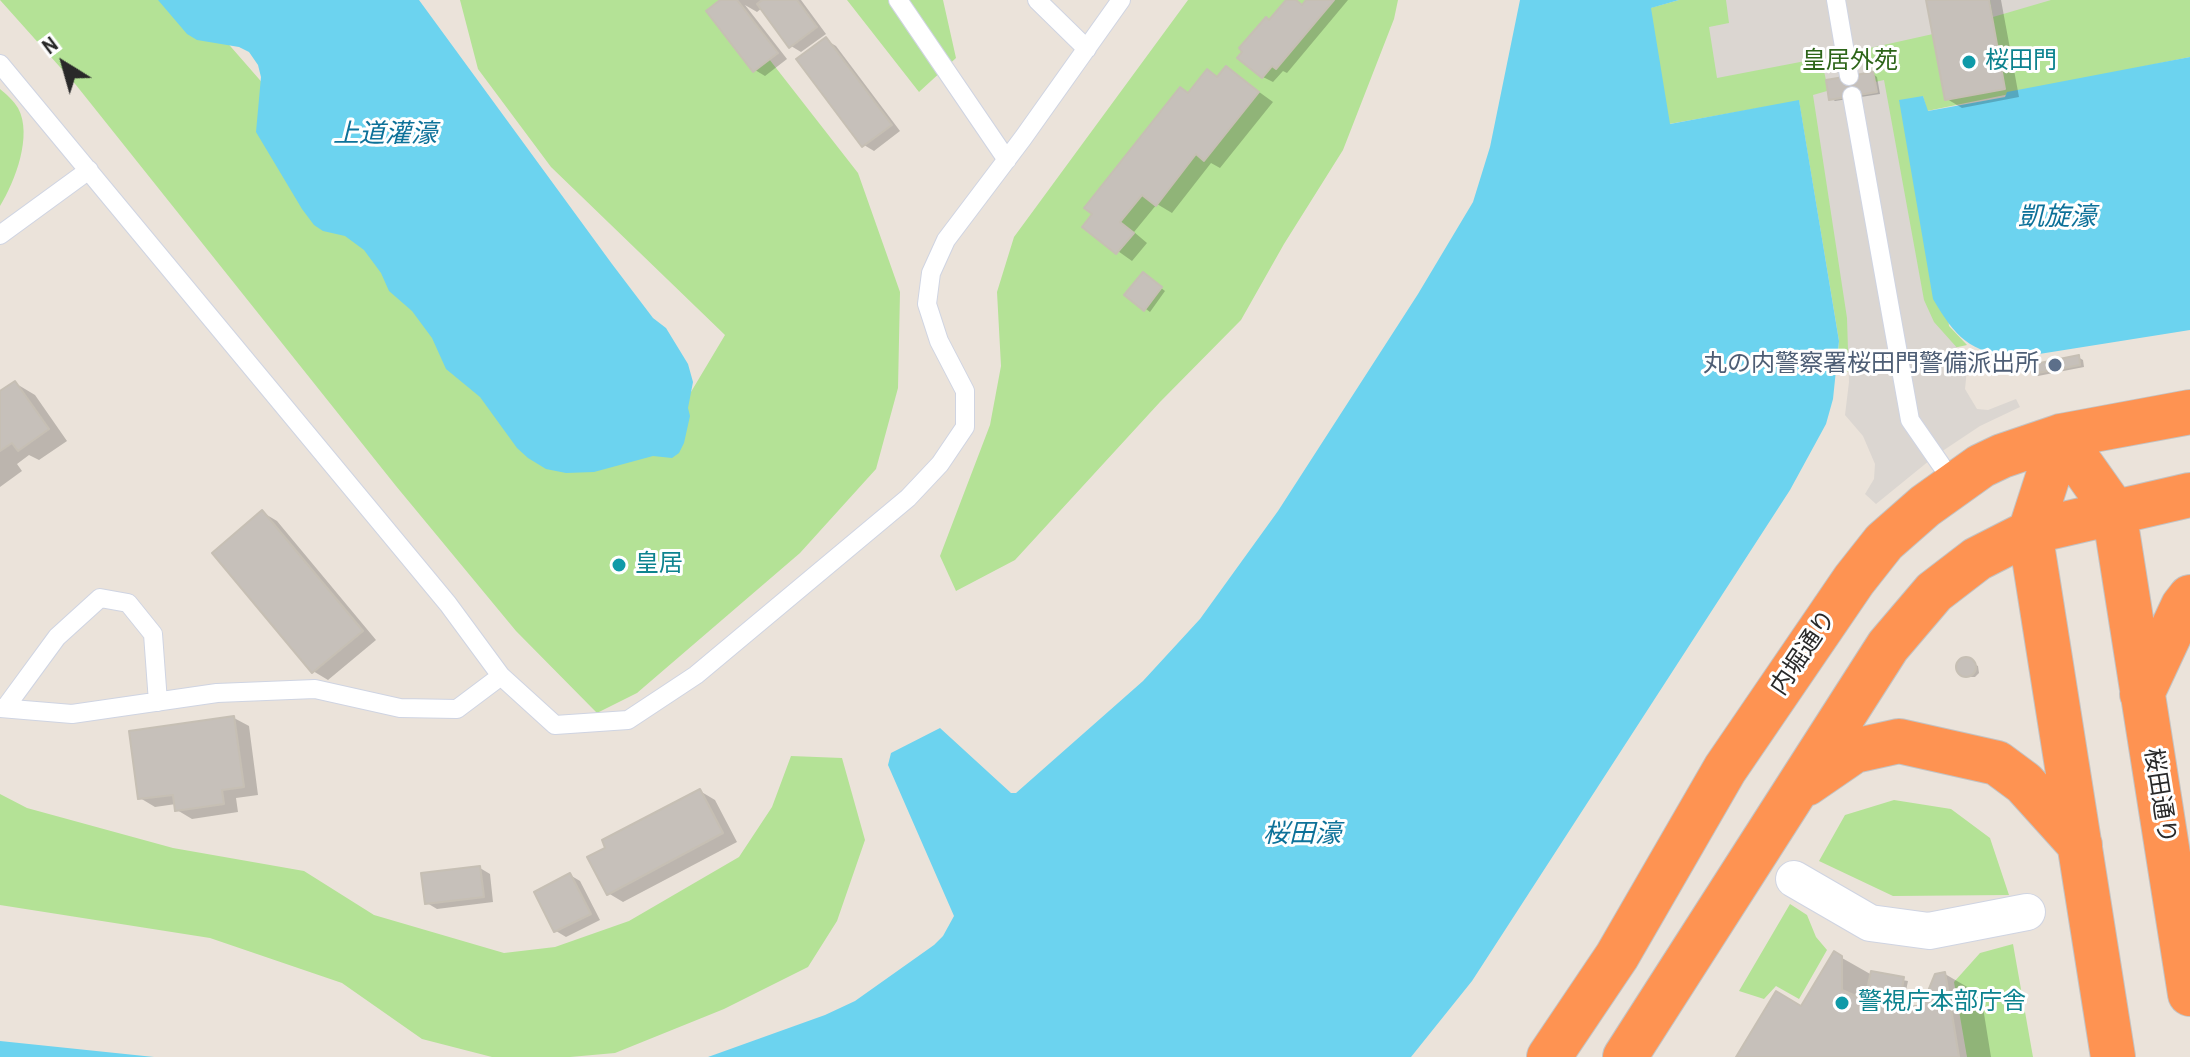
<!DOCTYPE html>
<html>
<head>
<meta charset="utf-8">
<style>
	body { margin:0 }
	#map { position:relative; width:2190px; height:1057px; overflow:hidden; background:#ebe3da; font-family:"Archivo Narrow",sans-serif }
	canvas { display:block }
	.north { position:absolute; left:24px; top:24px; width:80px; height:80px; -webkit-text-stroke:6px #fff; paint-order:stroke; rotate:323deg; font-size:22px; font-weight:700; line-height:32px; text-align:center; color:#292929 }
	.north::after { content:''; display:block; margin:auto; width:28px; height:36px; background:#292929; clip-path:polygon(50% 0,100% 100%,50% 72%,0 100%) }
</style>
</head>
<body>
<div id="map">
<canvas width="2190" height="1057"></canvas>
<div class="north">N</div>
</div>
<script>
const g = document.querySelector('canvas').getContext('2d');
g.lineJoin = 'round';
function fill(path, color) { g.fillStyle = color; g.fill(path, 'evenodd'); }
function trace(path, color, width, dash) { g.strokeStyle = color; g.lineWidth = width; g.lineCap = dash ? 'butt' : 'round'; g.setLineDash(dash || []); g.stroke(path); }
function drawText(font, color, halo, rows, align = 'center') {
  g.font = font + ' "Archivo Narrow","Noto Sans JP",sans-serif'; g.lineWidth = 6; g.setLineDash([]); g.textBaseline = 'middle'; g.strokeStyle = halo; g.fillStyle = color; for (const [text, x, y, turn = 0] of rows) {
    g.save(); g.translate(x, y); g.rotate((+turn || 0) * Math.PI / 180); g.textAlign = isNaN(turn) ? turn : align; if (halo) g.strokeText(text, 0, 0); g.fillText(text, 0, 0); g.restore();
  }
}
fill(new Path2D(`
	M0,0h190l124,142 362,275 49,-82 -174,-168 -73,-98 -18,-69h263l135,173 42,119 -2,96 -22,81 -76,84 -163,140 -40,20 -81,-82 -120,-145 -320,-401z
	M847,0h96l13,58 -37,34z
	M1188,0h210l-4,19 -51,131 -59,94 -43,76 -81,82 -145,158 -59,31 -16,-35 50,-131 11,-59 -4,-74 17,-55z
	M1679,0h511v57l-263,54 -4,-15 26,230 18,19 -131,29 3,-33 -40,-240 -130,23 -19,-116z
	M0,89c6,5 14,12 18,19 15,27 -3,74 -18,98z
	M791,756l51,2 23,82 -28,81 -29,46 -84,42 -109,44 -45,4h-78l-70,-18 -80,-56 -132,-45 -210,-33v-111l27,14 146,40 131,23 70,44 130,38 51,-6 74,-26 110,-64 33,-50z
	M1894,800l57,9 39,29 19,57 -116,1 -74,-35 26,-46z
	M1790,904l17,11 9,22 11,13 -28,49 -23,-13 -12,13 -25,-8z
	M2013,944l20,113h-66l-13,-75 26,-29z`), '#b4e296');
fill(new Path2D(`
	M1726,0h200l7,34 -63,14 3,24 -47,8 -5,-22 -104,20 -8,-51 20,-4z
	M1990,0h61l-58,17z
	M1884,80l40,220 10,22 34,38 -3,29 12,20 11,1 28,-11 4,8 -40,19 -45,30 -59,48 -11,-10 9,-15 1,-15 -12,-28 -18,-21 4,-33 -2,-64 -34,-223 14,-4 2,9 48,-9 -2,-9z`), '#dbd6d1');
fill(new Path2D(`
	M158,0h261l193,264 41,54 13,10 22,36 5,18 -5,26 2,8 -6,27 -5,10 -7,5 -19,-2 -59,16 -28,1 -20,-4 -18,-11 -11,-10 -37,-51 -34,-28 -14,-31 -20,-27 -23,-20 -8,-18 -17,-23 -19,-14 -22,-5 -9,-6 -12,-16 -46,-77 5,-55 -3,-12 -9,-13 -10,-5 -42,-7 -10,-6z
	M1520,0h159l-28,8 19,116 129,-24 40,241 -6,58 -7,25 -36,66 -318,491 -61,76h-703l117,-42 30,-14 79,-56 9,-9 11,-20 -66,-151 3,-12 49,-25 71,65h5l127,-112 57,-62 78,-108 140,-217 55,-92 17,-55z
	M2190,57v273l-176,28c-45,-7 -58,-20 -81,-59l-34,-199 24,-4 5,15 77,-14 2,-5z
	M0,1041l154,16h-154z`), '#6cd3ef');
fill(new Path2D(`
	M723,0h78l25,34 -25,18 -10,-6 -29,-38 -5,4 -12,-7 42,54 -22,17 -10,-6z
	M1289,0h5l10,6 4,-6h40l-61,73 -4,-2 -10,11 -10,-5 7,-55z
	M1929,0h72l18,97 -57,11 -15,-9z
	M826,40l10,6 64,85 -26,20 -10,-6z
	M1226,68l47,34 -53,66 -9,-5 -39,50 -15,-9 -23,28 13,11 -15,18 -48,-34 123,-156 12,7z
	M1873,74l4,3 3,17 -45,7 -4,-3z
	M1147,277l18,14 -15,21 -23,-17z
	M2078,357l5,3 1,7 -46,9 -5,-3z
	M15,383l20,12 32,46 -28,19 -10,-5 -12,9 5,7 -22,16v-93z
	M262,512l15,9 99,119 -48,40 -15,-9z
	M1966,659l12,7 1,7 -4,4h-5l-10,-5 -1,-5 3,-7z
	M234,718l15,8 9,69 -22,3 2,14 -46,7 -15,-9 -1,-6 -21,3 -15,-9z
	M700,791l15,9 22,42 -114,60 -15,-9z
	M480,868l10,6 3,28 -56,7 -10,-6z
	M570,875l10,6 20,39 -34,17 -10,-6z
	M1835,954l37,21 36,6 -5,24 -25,-5v4l45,4 22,-34 36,21 10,62h-253l64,-49z`), '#0003');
const building = new Path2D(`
	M720,0h17l41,53 -25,19 -47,-61z
	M762,0h35l20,27 -28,21 -32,-44z
	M1286,0h10l6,5 4,-5h28l-58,69 -4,-3 -10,12 -25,-20 5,-6 -3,-4 27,-31 3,3z
	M1926,0h63l16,89 -60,11z
	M826,37l66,88 -30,22 -66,-88z
	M1226,66l33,26 -55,69 -8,-7 -40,52 -14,-11 -22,27 14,11 -18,21 -34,-27 10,-13 -8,-6 96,-121 8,6 19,-24 10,8z
	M1873,72l4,20 -48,8 -3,-20z
	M1143,272l19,15 -18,24 -20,-16z
	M2079,355l1,10 -48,9 -2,-9z
	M15,381l34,48 -31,22 -6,-8 -12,8v-60z
	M262,510l101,121 -51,42 -100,-120z
	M1956 667a10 10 0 1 1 20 0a10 10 0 1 1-20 0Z
	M234,716l10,71 -22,3 2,14 -49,7 -2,-16 -35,4 -9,-68z
	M700,789l23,44 -116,62 -20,-38 18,-9 -3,-8z
	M480,866l4,31 -59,7 -4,-31z
	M570,873l21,41 -37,18 -20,-40z
	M1834,951l8,5v34l23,10 34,6h23l13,-32 10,-2 14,85h-223l40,-66 25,15z
	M1871,971l33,6 -5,29 -34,-6z`);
fill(building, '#c6c0ba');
trace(building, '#c6bfb4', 2);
const lane = new Path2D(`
	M898,0l109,160
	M1037,0l50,49
	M1836,0l13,76
	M0,64l448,540 53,72 54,49 73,-5 68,-45 212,-177 32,-34 25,-37v-36l-26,-50 -12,-37 4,-31 15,-33 77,-102 98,-138
	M1852,96l58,324 45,65
	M0,235l89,-65
	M0,708l72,6 145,-21 98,-4 85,19 57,1 44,-33
	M5,708l52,-71 43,-39 28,5 25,31 5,68`);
const street = new Path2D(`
	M1794,879l76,44 59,8 98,-19`);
const highway = new Path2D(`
	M2061,436l-31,96 83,525
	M2061,436l53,75 76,483
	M2142,694l41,-88 7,-9
	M1806,784l48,-33 45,-10 98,22 27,20 56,62
	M1549,1057l68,-101 108,-187 129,-189 30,-38 41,-36 56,-40 21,-10 59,-20 129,-24
	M1625,1057l263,-411 46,-54 43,-33 53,-27 160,-37`);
trace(lane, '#cfd4e2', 20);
trace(street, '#cfd4e2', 38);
trace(highway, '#c3c3c3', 46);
trace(lane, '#fff', 18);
trace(street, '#fff', 36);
trace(highway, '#fe9352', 44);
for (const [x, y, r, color] of [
	[1969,62,8,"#0f9aa8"],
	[2055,365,8,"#5c6f8a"],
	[619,565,8,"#0f9aa8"],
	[1842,1003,8,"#0f9aa8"]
]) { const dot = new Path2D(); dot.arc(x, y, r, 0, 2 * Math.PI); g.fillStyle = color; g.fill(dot); trace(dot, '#fff', 3); }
drawText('24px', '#2d6519', '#fff', [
	["皇居外苑",1850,62]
]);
drawText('24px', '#0d838f', '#fff', [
	["桜田門",1985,62],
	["皇居",635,565],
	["警視庁本部庁舎",1858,1003]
], 'left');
drawText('24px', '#4e5e75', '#fff', [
	["丸の内警察署桜田門警備派出所",2039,365]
], 'right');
drawText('24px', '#292929', '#fff', [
	["内堀通り",1804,653,-56],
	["桜田通り",2159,796,81]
]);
drawText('italic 26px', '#0d7199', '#fff', [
	["上道灌濠",385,135],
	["凱旋濠",2057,218],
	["桜田濠",1302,835]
]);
</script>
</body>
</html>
